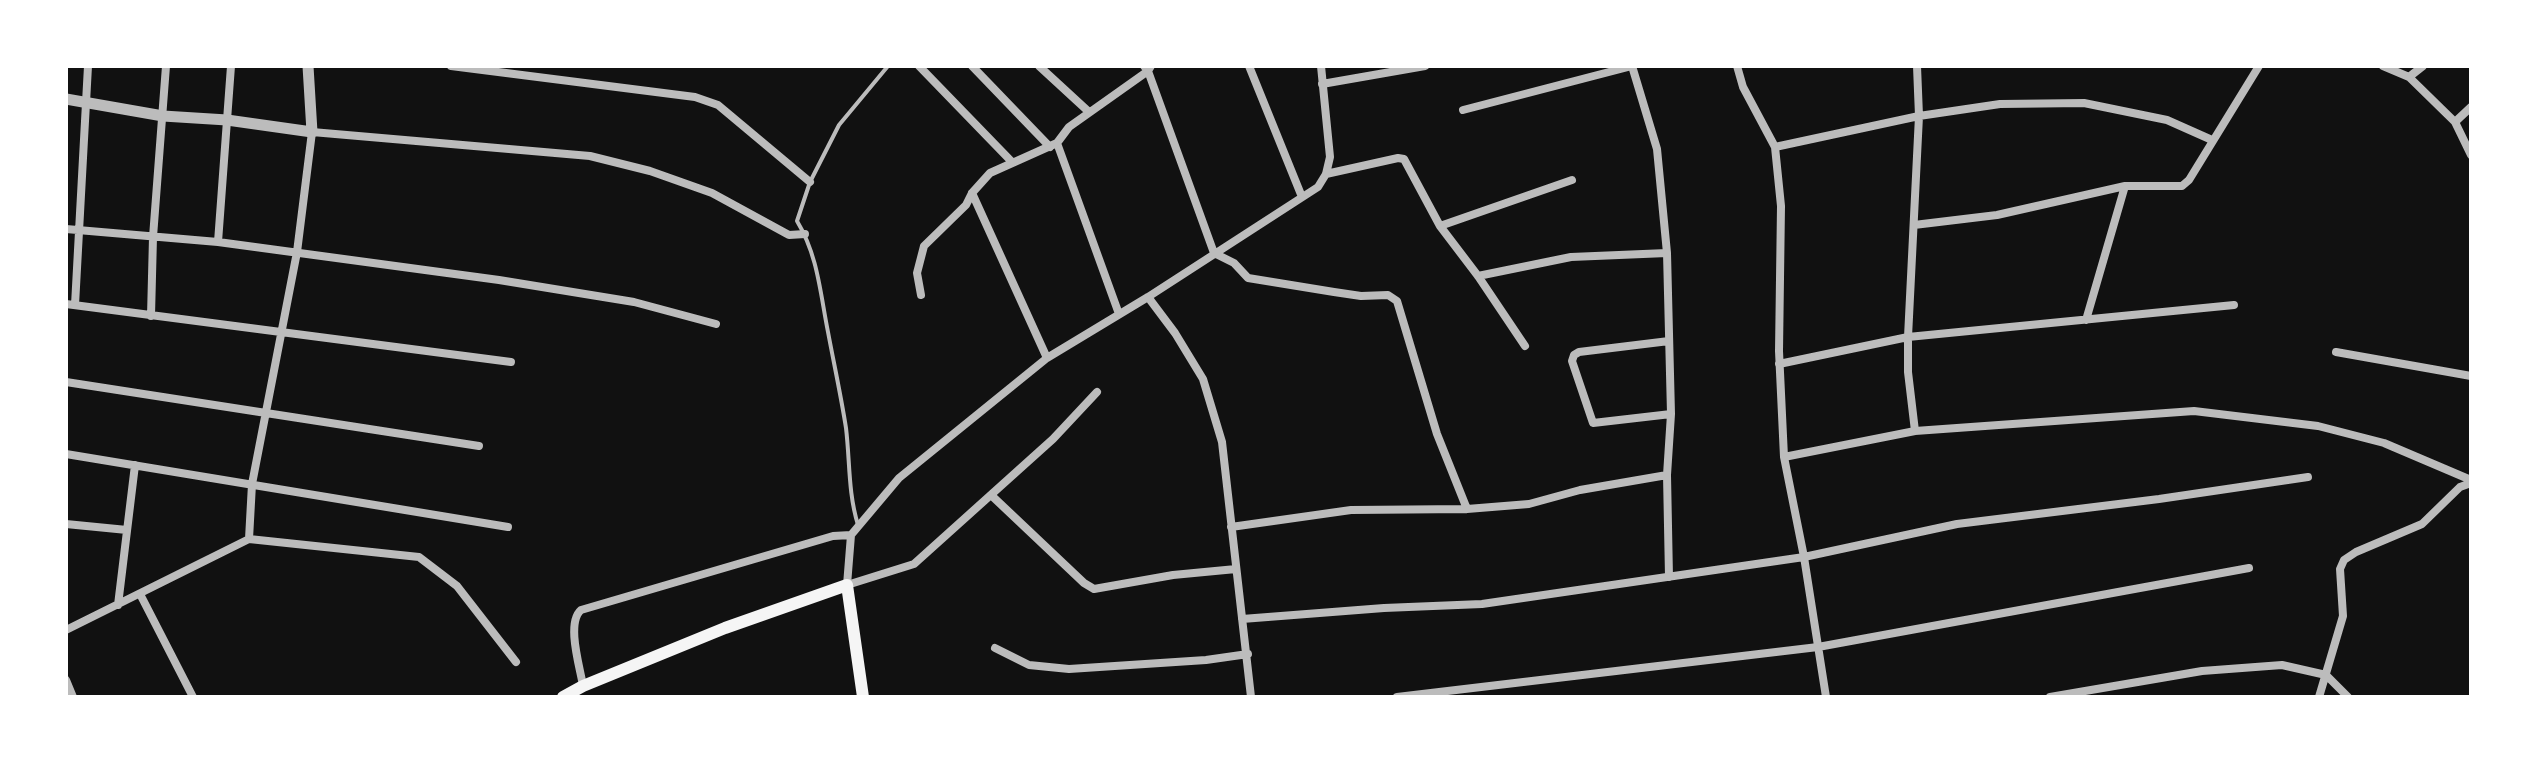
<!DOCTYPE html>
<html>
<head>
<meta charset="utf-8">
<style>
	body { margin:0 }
	#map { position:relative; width:2537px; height:763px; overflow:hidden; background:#111; font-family:Inter,sans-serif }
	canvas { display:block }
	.frame { position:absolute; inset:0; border:68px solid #fff; pointer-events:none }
</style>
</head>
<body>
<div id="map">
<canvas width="2537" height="763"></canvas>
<div class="frame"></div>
</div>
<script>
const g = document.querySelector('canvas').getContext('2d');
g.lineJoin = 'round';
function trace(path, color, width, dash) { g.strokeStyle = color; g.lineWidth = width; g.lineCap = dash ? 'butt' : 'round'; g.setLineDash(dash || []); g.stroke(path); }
trace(new Path2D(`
	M858,525c-10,-32 -8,-64 -12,-97 -5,-32 -12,-64 -18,-96 -8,-40 -10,-76 -31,-111l13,-39 29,-57 49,-59`), '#bcbcbc', 4);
trace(new Path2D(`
	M451,66l244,31 23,8 92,77
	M919,66l93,96
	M972,66l78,81
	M1039,66l50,46
	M1144,66l4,5 66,182 20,10 14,15 86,14 27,4 27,-1 9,6 40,133 30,75
	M1249,66l53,131
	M1632,66l25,83 10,104 4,161 -4,61 2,102
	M1737,66l6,21 32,60 6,59 -2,145 5,106 20,100 22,140
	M2383,66l26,11 46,45 16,33
	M2409,77l14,-11
	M1322,84l103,-18
	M1463,110l169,-44
	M2455,122l16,-15
	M1057,143l62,171
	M1775,147l144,-31 81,-12 84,-1 83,17 45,20
	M1326,174l72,-16 6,1 36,67 38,50 47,70
	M972,193l75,165
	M1914,225l83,-10 128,-29h57l7,-6 70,-114
	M1440,226l132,-46
	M66,229l152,13 281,38 135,22 82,22
	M218,242l13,-176
	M1478,276l93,-19 96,-4
	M921,295l-4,-22 7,-27 42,-41 6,-12 18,-20 67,-30 12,-16 79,-56 3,-5
	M1148,297l27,36 28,46 19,63 29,255
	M66,304l445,58
	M75,305l13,-239
	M151,316l2,-79 13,-171
	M2086,320l39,-134
	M1669,341l-90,11 -5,3 -2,6 21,62 78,-9
	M2336,352l135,24
	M1779,364l129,-27 326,-32
	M66,382l413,64
	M1097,392l-44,47 -139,125 -67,21 4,-50 48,-57 148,-120 101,-61 170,-110 8,-13 4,-17 -9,-91
	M1915,431l-7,-59v-35l11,-221 -2,-50
	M66,454l442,73
	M1784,457l131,-26 279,-20 124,15 66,17 87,37
	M991,495l93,88 10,6 79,-14 63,-6
	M66,524l61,6
	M1231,527l120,-17 116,-1 62,-5 51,-14 87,-15
	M249,539l170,18 38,29 59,76
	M140,594l53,103
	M118,605l17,-140
	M1242,619l142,-11 98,-4 322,-47 153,-33 202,-25 149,-22
	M66,630l183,-91 3,-55 45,-232 15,-120 278,24 60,15 62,22 77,42 16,-1
	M995,648l34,17 40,4 137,-9 42,-6
	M66,680l7,17
	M583,686c-3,-19 -17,-63 -2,-76l252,-74 18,-1
	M1397,697l421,-50 431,-79
	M2050,697l152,-26 80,-6 44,10 22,22
	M2319,697l24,-81 -3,-47 4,-9 12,-8 66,-28 38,-37 11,-4`), '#bcbcbc', 8);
trace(new Path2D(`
	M66,99l97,17 64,4 85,12 -4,-66`), '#bcbcbc', 11);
trace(new Path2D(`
	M563,697l20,-11 142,-58 122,-43 16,112`), '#f5f5f5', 12);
</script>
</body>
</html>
